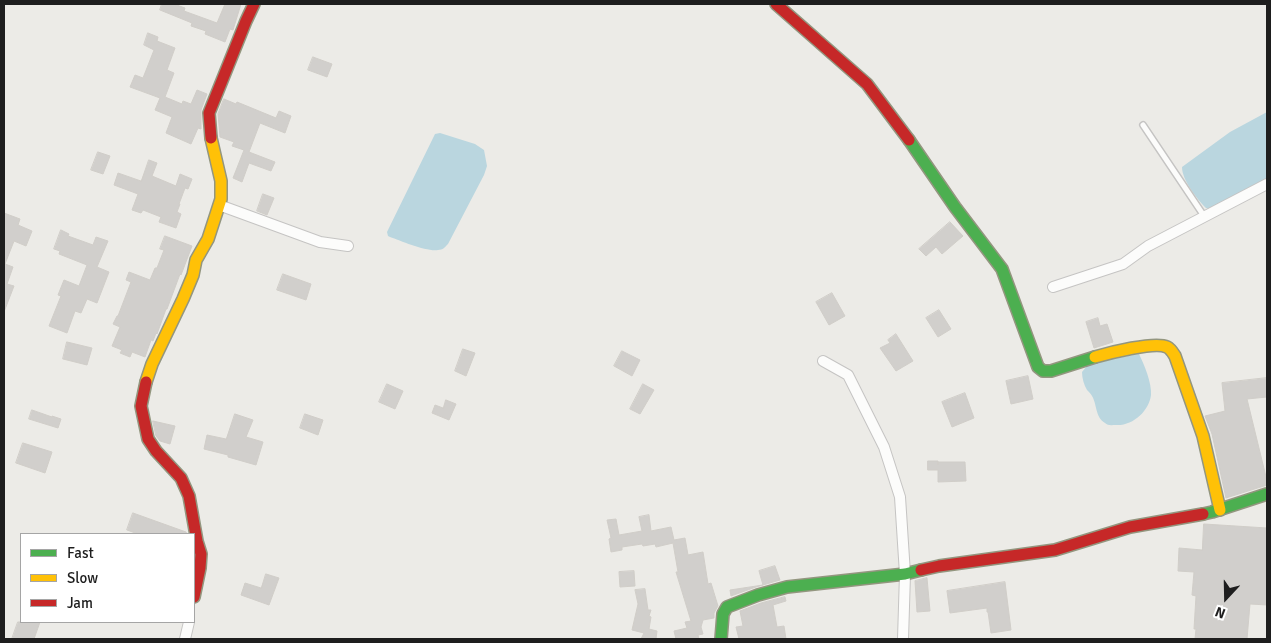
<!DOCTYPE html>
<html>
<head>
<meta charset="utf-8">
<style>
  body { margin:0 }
  #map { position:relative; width:1271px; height:643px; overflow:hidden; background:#ecebe7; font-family:Signika,sans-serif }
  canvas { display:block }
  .frame { position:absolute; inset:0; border:5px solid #1e1e1e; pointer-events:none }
  .legend { position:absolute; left:20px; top:533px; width:175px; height:90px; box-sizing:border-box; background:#fff; border:1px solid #a5a5a5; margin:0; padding:6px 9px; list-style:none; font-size:15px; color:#1e1e1e }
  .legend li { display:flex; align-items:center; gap:10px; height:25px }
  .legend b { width:25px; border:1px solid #a5a5a5 }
  .north { position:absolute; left:1201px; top:573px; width:50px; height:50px; -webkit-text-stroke:4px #fff; paint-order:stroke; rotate:201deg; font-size:14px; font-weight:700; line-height:20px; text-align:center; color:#1e1e1e }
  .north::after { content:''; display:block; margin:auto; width:18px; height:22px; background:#1e1e1e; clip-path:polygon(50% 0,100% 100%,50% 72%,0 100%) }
</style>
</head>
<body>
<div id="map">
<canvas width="1271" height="643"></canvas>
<div class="frame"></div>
<ul class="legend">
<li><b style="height:6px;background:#4caf50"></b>Fast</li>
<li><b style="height:6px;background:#ffc107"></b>Slow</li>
<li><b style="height:6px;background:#c62828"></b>Jam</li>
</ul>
<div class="north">N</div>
</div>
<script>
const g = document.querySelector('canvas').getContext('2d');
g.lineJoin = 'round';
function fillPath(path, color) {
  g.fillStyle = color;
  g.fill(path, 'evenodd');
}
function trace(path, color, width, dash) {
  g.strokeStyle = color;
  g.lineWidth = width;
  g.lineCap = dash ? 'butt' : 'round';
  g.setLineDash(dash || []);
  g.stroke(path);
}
const water = new Path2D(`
  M 1267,112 L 1267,181 L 1210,209 L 1206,208 C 1197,199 1182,180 1182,167 L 1230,132 Z
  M 440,133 L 475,144 L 484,150 L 487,166 L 484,175 L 448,244 C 445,247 443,250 438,250 C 427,252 401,241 390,237 L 388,236 L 387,232 L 435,134 Z
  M 1139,354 C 1144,364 1152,383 1151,395 C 1149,411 1133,426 1116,425 C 1112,425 1108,426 1105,423 C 1095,417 1097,404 1092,396 C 1091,394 1089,392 1087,390 C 1084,385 1082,378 1082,372 L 1087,366 L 1097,362 Z`);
const building = new Path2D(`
  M 162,4 L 174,4 L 185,8 L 184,11 L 217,23 L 225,4 L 241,4 L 233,30 L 230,29 L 225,42 L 205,34 L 206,31 L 191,26 L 192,23 L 160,10 Z
  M 148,33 L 158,37 L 157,41 L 175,48 L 167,70 L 174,73 L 165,97 L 182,104 L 183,101 L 191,104 L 197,90 L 207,94 L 201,110 L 201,129 L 198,128 L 191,144 L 166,133 L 172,117 L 155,110 L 160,98 L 130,87 L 135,75 L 143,78 L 154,50 L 144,45 Z
  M 313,57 L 332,64 L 327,77 L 308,70 Z
  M 224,99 L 236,104 L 237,102 L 276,118 L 279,111 L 291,116 L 285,133 L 260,123 L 249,152 L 275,162 L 271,171 L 249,163 L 242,182 L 233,178 L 244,150 L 232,146 L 234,142 L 220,137 L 218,114 Z
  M 98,152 L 110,156 L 103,174 L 91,170 Z
  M 149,160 L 157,163 L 152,176 L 176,186 L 180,174 L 192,179 L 188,189 L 185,188 L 179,204 L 180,204 L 177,212 L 181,214 L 176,228 L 159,222 L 161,217 L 143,210 L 141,213 L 132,210 L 138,194 L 114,185 L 118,173 L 141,181 Z
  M 263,194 L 274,198 L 267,215 L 257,211 Z
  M 4,213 L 20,219 L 18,225 L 32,231 L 26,246 L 14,241 L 5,264 L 13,267 L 7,284 L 14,286 L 4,312 Z
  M 950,222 L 963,236 L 942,254 L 936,247 L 926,256 L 919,249 Z
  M 61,230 L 69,234 L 68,236 L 93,245 L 96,237 L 108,241 L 97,267 L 109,272 L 97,303 L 87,299 L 81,313 L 75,311 L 67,333 L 49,326 L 61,296 L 58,295 L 64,280 L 79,286 L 87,265 L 59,254 L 60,251 L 54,249 Z
  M 165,236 L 192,246 L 181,275 L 180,274 L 167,309 L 166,309 L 157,334 L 156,333 L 153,341 L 151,340 L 145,357 L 132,352 L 130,357 L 120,353 L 122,350 L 112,346 L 120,327 L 113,324 L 117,316 L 118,316 L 131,282 L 126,280 L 129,272 L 150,280 L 155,268 L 157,268 L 164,250 L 160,249 Z
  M 283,274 L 311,284 L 306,300 L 277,290 Z
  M 832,293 L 845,316 L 829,325 L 816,302 Z
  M 939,310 L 951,329 L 938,337 L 926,318 Z
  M 1098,318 L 1100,326 L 1107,324 L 1113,342 L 1094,348 L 1086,322 Z
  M 896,334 L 913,361 L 896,371 L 880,348 L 890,343 L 888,340 Z
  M 67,342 L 92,348 L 87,365 L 63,359 Z
  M 463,349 L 475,353 L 466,376 L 455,371 Z
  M 622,351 L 640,360 L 632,376 L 614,366 Z
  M 1028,376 L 1033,399 L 1011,404 L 1006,381 Z
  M 1267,378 L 1267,397 L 1247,399 L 1267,481 L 1267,485 L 1226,498 L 1212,434 L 1205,416 L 1225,411 L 1222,383 Z
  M 387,384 L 403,391 L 395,409 L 379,402 Z
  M 643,384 L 654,390 L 640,414 L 630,409 Z
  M 965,393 L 974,418 L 952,427 L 942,402 Z
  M 446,400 L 456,404 L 449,420 L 432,413 L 435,405 L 443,408 Z
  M 32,410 L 52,417 L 52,416 L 61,419 L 58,428 L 29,419 Z
  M 235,414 L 253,420 L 246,437 L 263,442 L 256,465 L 228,457 L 228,455 L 204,449 L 207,435 L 226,439 Z
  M 305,414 L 323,420 L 318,435 L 300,428 Z
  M 153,421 L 175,426 L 170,444 L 160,441 L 156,436 Z
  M 23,443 L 52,452 L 45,473 L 16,463 Z
  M 928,461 L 938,461 L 938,465 L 938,462 L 965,462 L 966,481 L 938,482 L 938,470 L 928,470 Z
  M 133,513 L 186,532 L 187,534 L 138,534 L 127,530 Z
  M 649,515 L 651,531 L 671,527 L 674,540 L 685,538 L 688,555 L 703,552 L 708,584 L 711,583 L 718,606 L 714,613 L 714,618 L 703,620 L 701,627 L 703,634 L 698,635 L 699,639 L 676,639 L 674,631 L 687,628 L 685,622 L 691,621 L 676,572 L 678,572 L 673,543 L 656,547 L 655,544 L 643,546 L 642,544 L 622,547 L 622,550 L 611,552 L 609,539 L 611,538 L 607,520 L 616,519 L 619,535 L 642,531 L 639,517 Z
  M 1204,524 L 1267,528 L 1267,605 L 1250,604 L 1247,639 L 1195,639 L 1196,629 L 1194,629 L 1196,596 L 1192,595 L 1194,572 L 1178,571 L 1179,548 L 1202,550 Z
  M 775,566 L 780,580 L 756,587 L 731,596 L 730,590 L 763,585 L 759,571 Z
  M 634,571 L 635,586 L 620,587 L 619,572 Z
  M 266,574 L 279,578 L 269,605 L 241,595 L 245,583 L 261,588 Z
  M 927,578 L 930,611 L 917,612 L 915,581 Z
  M 1005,582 L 1011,630 L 991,633 L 988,612 L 987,612 L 987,608 L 950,613 L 947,591 Z
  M 645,589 L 648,610 L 651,610 L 649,616 L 651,617 L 649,629 L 657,631 L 656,639 L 641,639 L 644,633 L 632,630 L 638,604 L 635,590 Z
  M 785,597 L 786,601 L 773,605 L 777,627 L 784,626 L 786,639 L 739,639 L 736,627 L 743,626 L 740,611 L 761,603 Z
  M 18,622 L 40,622 L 34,639 L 12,639 Z`);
const lane = new Path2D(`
  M 1143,125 L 1204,216`);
const street = new Path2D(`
  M 219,205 L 320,242 L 348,246
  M 1053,287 L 1123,264 L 1148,246 L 1267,184
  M 823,361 L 848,375 L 884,447 L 900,497 L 905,574 L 903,639
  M 185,639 L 189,622`);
const fast = new Path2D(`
  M 909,140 L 955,207 L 1002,269 L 1038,367 L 1043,371 L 1051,371 L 1095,357
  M 1203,514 L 1212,512 L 1267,494
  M 721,639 L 723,614 L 727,607 L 758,595 L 787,587 L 905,574 L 921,570`);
const slow = new Path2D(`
  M 1095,357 C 1109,353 1155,341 1167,347 C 1171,349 1173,353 1175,356 L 1203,436 L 1220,510
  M 146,382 L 152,364 L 183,299 L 193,275 L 196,260 L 208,239 L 221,199 L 221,181 L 211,138`);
const jam = new Path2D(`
  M 776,4 L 867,84 L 909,140
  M 211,138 L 209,113 L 246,21 L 254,4
  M 146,382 L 141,406 L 148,439 L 156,451 L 181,478 L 189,496 L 197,541 L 201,554 L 200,568 L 194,597
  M 921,570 L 939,566 L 1055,550 L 1130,527 L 1203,514`);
fillPath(water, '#bad6df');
fillPath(building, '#d1cfcc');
trace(building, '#d0cdc8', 1);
trace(lane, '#c5c4c3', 8);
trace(street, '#c5c4c3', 12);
trace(fast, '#93967f', 14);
trace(slow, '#93967f', 14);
trace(jam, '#93967f', 14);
trace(lane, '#fcfcfb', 5);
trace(street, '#fcfcfb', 10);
trace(fast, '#4caf50', 11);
trace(slow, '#ffc107', 11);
trace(jam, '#c62828', 11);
</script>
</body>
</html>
